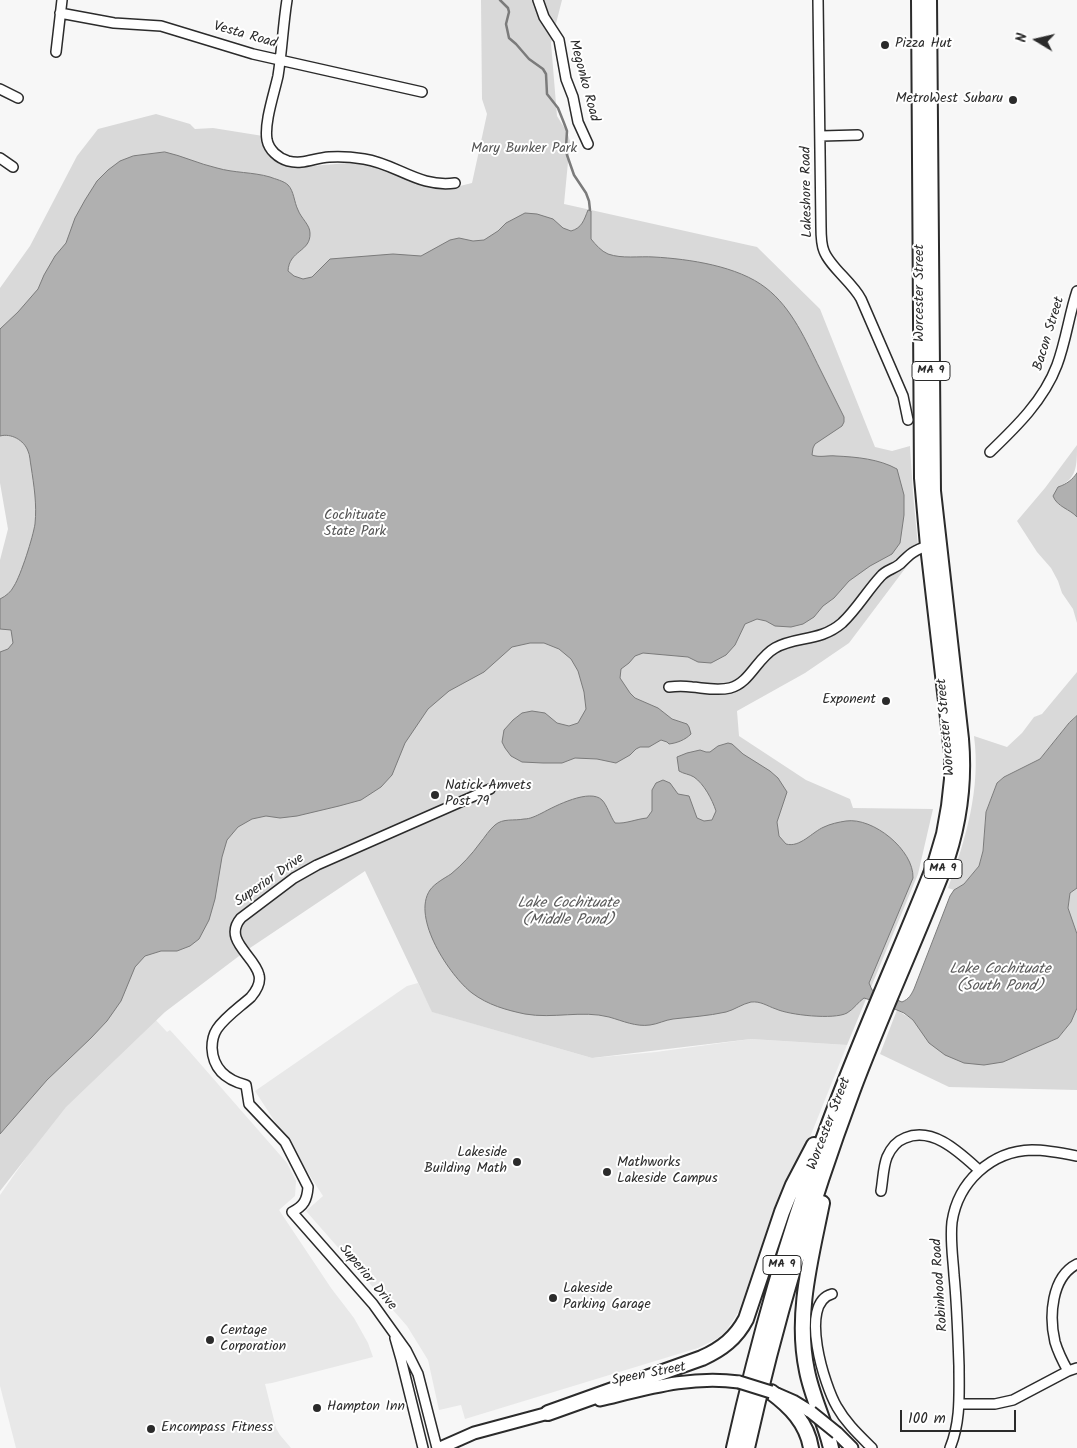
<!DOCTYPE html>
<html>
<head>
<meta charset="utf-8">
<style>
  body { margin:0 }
  #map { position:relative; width:1077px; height:1448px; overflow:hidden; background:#f7f7f7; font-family:Kalam,sans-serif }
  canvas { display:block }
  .north { position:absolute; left:1012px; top:15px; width:50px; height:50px; -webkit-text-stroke:4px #fff; paint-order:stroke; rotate:279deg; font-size:14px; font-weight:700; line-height:20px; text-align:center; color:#2b2b2b }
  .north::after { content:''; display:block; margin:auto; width:18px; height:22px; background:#2b2b2b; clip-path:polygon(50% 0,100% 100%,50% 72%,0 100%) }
  .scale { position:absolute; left:900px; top:1410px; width:116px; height:22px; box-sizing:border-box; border:2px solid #2b2b2b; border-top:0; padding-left:6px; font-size:15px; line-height:18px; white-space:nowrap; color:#2b2b2b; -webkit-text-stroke:4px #fff; paint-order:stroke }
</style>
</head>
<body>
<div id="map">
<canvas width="1077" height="1448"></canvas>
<div class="north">N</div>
<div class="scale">100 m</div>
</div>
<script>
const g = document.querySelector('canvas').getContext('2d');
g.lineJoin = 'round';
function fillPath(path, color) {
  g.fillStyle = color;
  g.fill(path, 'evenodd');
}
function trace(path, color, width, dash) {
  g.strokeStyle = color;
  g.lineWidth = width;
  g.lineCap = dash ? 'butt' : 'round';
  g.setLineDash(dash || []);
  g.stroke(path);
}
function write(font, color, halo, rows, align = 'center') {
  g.font = font + ' Kalam,sans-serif';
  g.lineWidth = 4;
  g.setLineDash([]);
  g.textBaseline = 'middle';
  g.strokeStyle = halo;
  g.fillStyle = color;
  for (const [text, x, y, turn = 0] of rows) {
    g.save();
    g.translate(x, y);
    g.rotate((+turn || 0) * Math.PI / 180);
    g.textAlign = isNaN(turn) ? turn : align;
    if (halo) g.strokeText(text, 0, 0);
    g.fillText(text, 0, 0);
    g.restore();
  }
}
const built = new Path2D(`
  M 418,983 L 433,1012 L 592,1058 L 656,1052 L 751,1039 L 847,1045 L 808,1142 L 779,1195 L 739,1311 L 726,1331 L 718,1338 L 698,1348 L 465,1419 L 461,1405 L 439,1410 L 428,1360 L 407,1326 L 306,1211 L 323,1196 L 255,1091 L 407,986 Z
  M 153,1017 L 167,1032 L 170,1030 L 190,1052 L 287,1163 L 296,1181 L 295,1196 L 279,1210 L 331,1288 L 354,1318 L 368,1343 L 373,1357 L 272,1383 L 265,1384 L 276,1428 L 280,1435 L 291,1448 L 16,1448 L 0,1386 L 0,1195 L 54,1118 L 96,1070 Z`);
const green = new Path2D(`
  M 481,0 L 562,0 L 551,43 L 557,116 L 567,132 L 570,141 L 564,204 L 757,247 L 820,309 L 875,447 L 892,451 L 910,446 L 913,493 L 919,557 L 913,558 L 849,643 L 805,673 L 737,711 L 739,736 L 806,780 L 850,799 L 853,808 L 933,809 L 918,874 L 847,1045 L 751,1039 L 592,1058 L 432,1012 L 365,871 L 247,950 L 165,1012 L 66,1107 L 0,1191 L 0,560 L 8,529 L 0,483 L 0,288 L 30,246 L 77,156 L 98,129 L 156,114 L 190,124 L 195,129 L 213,128 L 263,136 L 265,143 L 295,166 L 300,167 L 360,162 L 418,184 L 436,189 L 448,189 L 472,183 L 487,114 L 482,99 Z
  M 1077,445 C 1077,466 1077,479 1058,487 L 1058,504 L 1074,514 L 1077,517 L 1077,623 L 1073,609 L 1062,593 L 1058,581 L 1051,568 L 1037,552 L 1017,521 L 1045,488 Z
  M 1077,672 L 1077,716 L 1069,723 L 1040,759 L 1004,777 L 997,783 L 986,812 L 983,851 L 979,866 L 964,884 L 954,890 L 948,888 C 966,839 981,788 974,736 L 1007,747 L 1022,733 L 1034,717 L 1042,714 Z
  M 1077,888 L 1077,934 L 1068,908 L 1070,893 Z
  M 1077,1008 L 1077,1090 L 949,1087 L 880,1054 L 897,1010 L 913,1020 L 921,1030 L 1021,1053 L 1058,1038 L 1071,1022 Z`);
const water = new Path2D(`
  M 165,152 C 183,156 199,164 217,168 C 234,173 253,172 270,177 C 275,179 284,181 288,185 C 294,191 294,202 298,210 C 301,218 310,225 310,233 C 311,252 289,250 288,271 L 294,276 L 303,279 L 312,277 L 330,259 L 393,254 L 421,256 L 450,240 L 459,238 L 473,241 L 484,240 L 498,231 L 506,223 L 525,213 L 537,214 L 553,219 L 563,228 L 571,231 C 582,228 584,220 588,210 L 591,211 L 591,239 C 596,245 601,251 608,254 C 622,259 639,256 654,257 C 689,259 738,266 766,288 C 792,308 806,341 820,369 C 828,385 836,401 844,417 L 844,422 L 842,426 L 815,444 L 813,448 L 812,455 C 820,458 828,455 836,456 C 857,457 879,459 897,469 L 904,495 L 904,515 L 900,543 L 892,554 L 870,566 L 849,581 L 834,598 L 823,606 L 814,617 L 803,624 L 791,627 L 775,626 L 766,621 L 757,619 L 745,624 L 735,645 L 726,655 L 711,663 L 698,662 L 688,657 L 643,653 L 635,656 L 629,663 L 621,669 L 620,678 L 630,693 L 635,698 L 658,708 L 672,719 L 687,724 L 689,727 L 691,734 C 685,740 677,743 669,744 L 667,742 L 661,740 L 649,747 L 640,747 L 636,749 L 630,755 L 616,763 L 597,759 L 575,758 L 562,763 L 543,763 L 522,762 L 511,756 L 505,748 L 502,742 L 504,730 L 513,720 L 522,713 L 532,711 L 545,713 L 557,723 L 569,726 L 578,723 L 586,709 L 584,692 L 578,671 L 571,659 L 559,649 L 544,643 L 530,643 L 512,647 L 484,672 L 449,691 L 428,709 L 405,743 L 392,775 L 381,787 L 361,800 L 339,806 L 297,816 L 280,818 L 266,816 L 252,819 L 238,827 L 227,840 L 222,857 L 215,899 L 209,920 L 199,939 L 190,946 L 177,951 L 161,951 L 145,956 L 135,967 L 121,1001 L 107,1021 L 91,1038 L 47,1080 L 0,1134 L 0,652 L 8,649 L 13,643 L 11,630 L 0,629 L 0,599 C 6,596 11,592 14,586 C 21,575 33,537 35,524 C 37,504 34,486 31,466 C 30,461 30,455 28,451 C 24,440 11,433 0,436 L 0,329 L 18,312 L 38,289 L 44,275 L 55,256 L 66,243 L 75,218 L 85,200 L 97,181 L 108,170 L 120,161 L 133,156 Z
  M 1077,473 L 1077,517 C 1070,509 1057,507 1053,496 L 1058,487 C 1067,484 1072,480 1077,473 Z
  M 1077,716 L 1077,888 L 1070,893 L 1068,908 L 1077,934 L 1077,1008 L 1071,1022 L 1058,1038 L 1003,1062 L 984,1065 L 964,1063 L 945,1055 L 929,1043 L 913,1020 L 904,1013 L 883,1004 L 864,998 C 858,1002 854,1009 847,1013 C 834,1020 789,1015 776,1009 C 767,1006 761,1001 751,1002 C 742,1004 734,1010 726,1012 C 708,1016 690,1017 673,1019 C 665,1020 658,1024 650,1025 C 636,1027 623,1021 609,1017 C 582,1010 553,1019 525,1014 C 506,1010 488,1005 472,993 C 450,976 411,918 430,890 C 435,883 445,878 451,874 C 462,865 472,854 480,843 C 485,837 489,830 495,825 C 503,818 514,821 524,819 C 530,819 536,816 542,813 C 555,806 590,788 602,800 C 607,805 610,816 615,823 C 626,824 636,819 647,818 L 652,811 L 652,790 L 656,783 L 663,780 L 670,783 L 678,794 L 689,796 L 697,818 L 704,821 L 712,820 L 716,811 C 712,799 704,784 694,777 C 689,774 684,774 679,771 L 677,757 L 687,753 L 700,750 L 706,752 L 710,752 L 718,746 L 728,743 L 732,744 L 743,754 L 770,771 L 778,778 L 787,792 L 777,822 L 779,836 L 786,844 C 800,848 812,832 824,827 C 830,824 839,822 846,821 C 873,817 914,850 913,878 L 869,983 L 872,990 L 902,1002 C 909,999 911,995 914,989 L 950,896 L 954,890 L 964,884 L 979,866 L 983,851 L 986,812 L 997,783 L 1004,777 L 1040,759 L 1069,723 Z`);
const stream = new Path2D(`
  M 500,0 L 508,8 L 509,12 L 506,24 L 509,38 L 516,44 L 529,59 L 543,69 L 546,74 L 547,94 L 558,108 L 564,123 L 567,131 L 566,147 L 567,155 L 574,175 L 586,193 L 589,201 L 590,210`);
const minor = new Path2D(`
  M 287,0 C 283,25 282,51 278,76 C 274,94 264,123 267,140 C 269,150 278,158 288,161 C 303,165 314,158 329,157 C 341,156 352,157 364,159 C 397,164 419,188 455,183
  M 538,0 L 544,17 L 559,40 L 566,79 L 573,97 L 578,122 L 588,144
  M 818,0 L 821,227 C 821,235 821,244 824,251 C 830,267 852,282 861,299 L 903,396 L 908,420
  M 60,13 L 114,23 L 161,26 L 253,54 L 422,92
  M 56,52 L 62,0
  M 0,89 L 18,98
  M 821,136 L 858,135
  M 0,158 L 13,167
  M 990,452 C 1016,427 1044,400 1057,365 C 1066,341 1069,315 1077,291
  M 669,687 C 677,686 684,686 692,687 C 704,688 717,691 730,688 C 750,683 757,658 775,648 C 796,636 820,642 842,623 C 857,609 867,591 881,576 C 886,570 894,569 900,564 C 910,554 914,550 928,546
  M 881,1191 C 883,1180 883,1167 887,1157 C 891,1148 897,1141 905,1138 C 933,1126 960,1153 979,1170
  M 832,1294 C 798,1303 825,1387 837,1407 C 846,1423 859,1435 872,1448
  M 395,1338 L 401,1359 L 423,1448
  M 1068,1371 C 1063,1362 1058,1352 1055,1342 C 1049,1317 1051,1277 1077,1264
  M 959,1404 L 995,1404 L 1013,1400 L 1068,1371 L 1077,1368
  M 437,1448 L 418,1374 L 406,1350 L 373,1304 L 292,1212 C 304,1206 307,1200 308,1187 L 285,1142 L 249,1104 L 246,1085 C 226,1080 213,1069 212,1048 C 212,1041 213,1035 217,1029 C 225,1017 240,1007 251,997 C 256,991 261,983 259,975 C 255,956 222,940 241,918 L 294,878 L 317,865 L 490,789
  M 950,1448 C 961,1421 959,1394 959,1366 C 958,1336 957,1305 954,1275 C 953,1258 950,1240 952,1222 C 958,1182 991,1151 1032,1150 C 1047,1150 1062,1153 1077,1156`);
const secondary = new Path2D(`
  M 777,1394 L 793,1401 L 811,1412
  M 600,1400 C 646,1389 691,1375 739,1382
  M 837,1433 L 852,1448
  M 440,1448 L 474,1433 L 556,1411`);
const trunk = new Path2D(`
  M 822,1203 C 811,1258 795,1315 807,1371 C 812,1397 825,1422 831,1448
  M 771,1392 C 790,1406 807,1423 811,1448
  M 548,1413 L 702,1358 C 722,1349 736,1338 746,1319 L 782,1212 L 793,1185 L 814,1145
  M 734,1448 C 757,1346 785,1244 821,1146 C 855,1049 899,956 936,861 L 944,834 L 949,806 L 952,779 L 952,753 L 928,546 L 922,478 L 919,0
  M 747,1448 C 774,1327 809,1207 852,1092 C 880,1017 914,944 943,870 C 959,827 965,785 961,739 L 933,491 L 929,0`);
const secondaryBridge = new Path2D(`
  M 739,1382 L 771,1392
  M 811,1412 L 837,1433`);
const markers = [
  [885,45,5,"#2b2b2b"],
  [1013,100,5,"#2b2b2b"],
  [886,701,5,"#2b2b2b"],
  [435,795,5,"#2b2b2b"],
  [517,1162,5,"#2b2b2b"],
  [607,1172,5,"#2b2b2b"],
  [553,1298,5,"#2b2b2b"],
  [210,1340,5,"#2b2b2b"],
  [317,1408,5,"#2b2b2b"],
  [151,1429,5,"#2b2b2b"]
];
const shields = [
  [931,371,38],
  [943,869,38],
  [782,1265,38]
];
const shieldNames = [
  ["MA 9",931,371],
  ["MA 9",943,869],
  ["MA 9",782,1265]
];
const streetNames = [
  ["Vesta Road",245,36,16],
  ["Megonko Road",583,81,75],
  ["Lakeshore Road",808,192,-91],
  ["Worcester Street",921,293,-90],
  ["Bacon Street",1050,334,-73],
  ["Worcester Street",947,727,-95],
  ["Superior Drive",270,881,-35],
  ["Worcester Street",830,1124,-69],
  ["Superior Drive",367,1278,50],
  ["Robinhood Road",941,1285,-94],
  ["Speen Street",649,1375,-11]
];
const poiNames = [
  ["Pizza Hut",895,45],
  ["MetroWest Subaru",1003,100,"right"],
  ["Exponent",876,701,"right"],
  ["Natick Amvets",445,787],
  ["Post 79",445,803],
  ["Lakeside",507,1154,"right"],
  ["Building Math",507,1170,"right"],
  ["Mathworks",617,1164],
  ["Lakeside Campus",617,1180],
  ["Lakeside",563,1290],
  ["Parking Garage",563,1306],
  ["Centage",220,1332],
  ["Corporation",220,1348],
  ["Hampton Inn",327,1408],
  ["Encompass Fitness",161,1429]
];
const parkNames = [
  ["Mary Bunker Park",524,150],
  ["Cochituate",355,517],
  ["State Park",355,533]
];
const waterNames = [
  ["Lake Cochituate",568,904],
  ["(Middle Pond)",568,921],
  ["Lake Cochituate",1000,970],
  ["(South Pond)",1000,987]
];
fillPath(built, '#e8e8e8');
fillPath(green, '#d9d9d9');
fillPath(water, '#b0b0b0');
trace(water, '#7b7b7b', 1);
trace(stream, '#7b7b7b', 2.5);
trace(minor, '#2b2b2b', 12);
trace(secondary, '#2b2b2b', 15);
trace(trunk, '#2b2b2b', 18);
trace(minor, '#fff', 9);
trace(secondary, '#fff', 11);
trace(trunk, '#fff', 14);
trace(secondaryBridge, '#2b2b2b', 15, []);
trace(secondaryBridge, '#fff', 11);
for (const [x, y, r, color] of markers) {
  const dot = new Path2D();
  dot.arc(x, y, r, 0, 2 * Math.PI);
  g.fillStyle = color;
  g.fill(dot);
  trace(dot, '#fff', 2);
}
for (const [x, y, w] of shields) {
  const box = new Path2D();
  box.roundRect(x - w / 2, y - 9.5, w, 19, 4);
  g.fillStyle = '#fff';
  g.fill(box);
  trace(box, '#2b2b2b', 1);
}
write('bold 12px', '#2b2b2b', null, shieldNames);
write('14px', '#2b2b2b', '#fff', streetNames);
write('14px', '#2b2b2b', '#fff', poiNames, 'left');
write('14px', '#565656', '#fff', parkNames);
write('italic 15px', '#5a5a5a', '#fff', waterNames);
</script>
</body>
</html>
